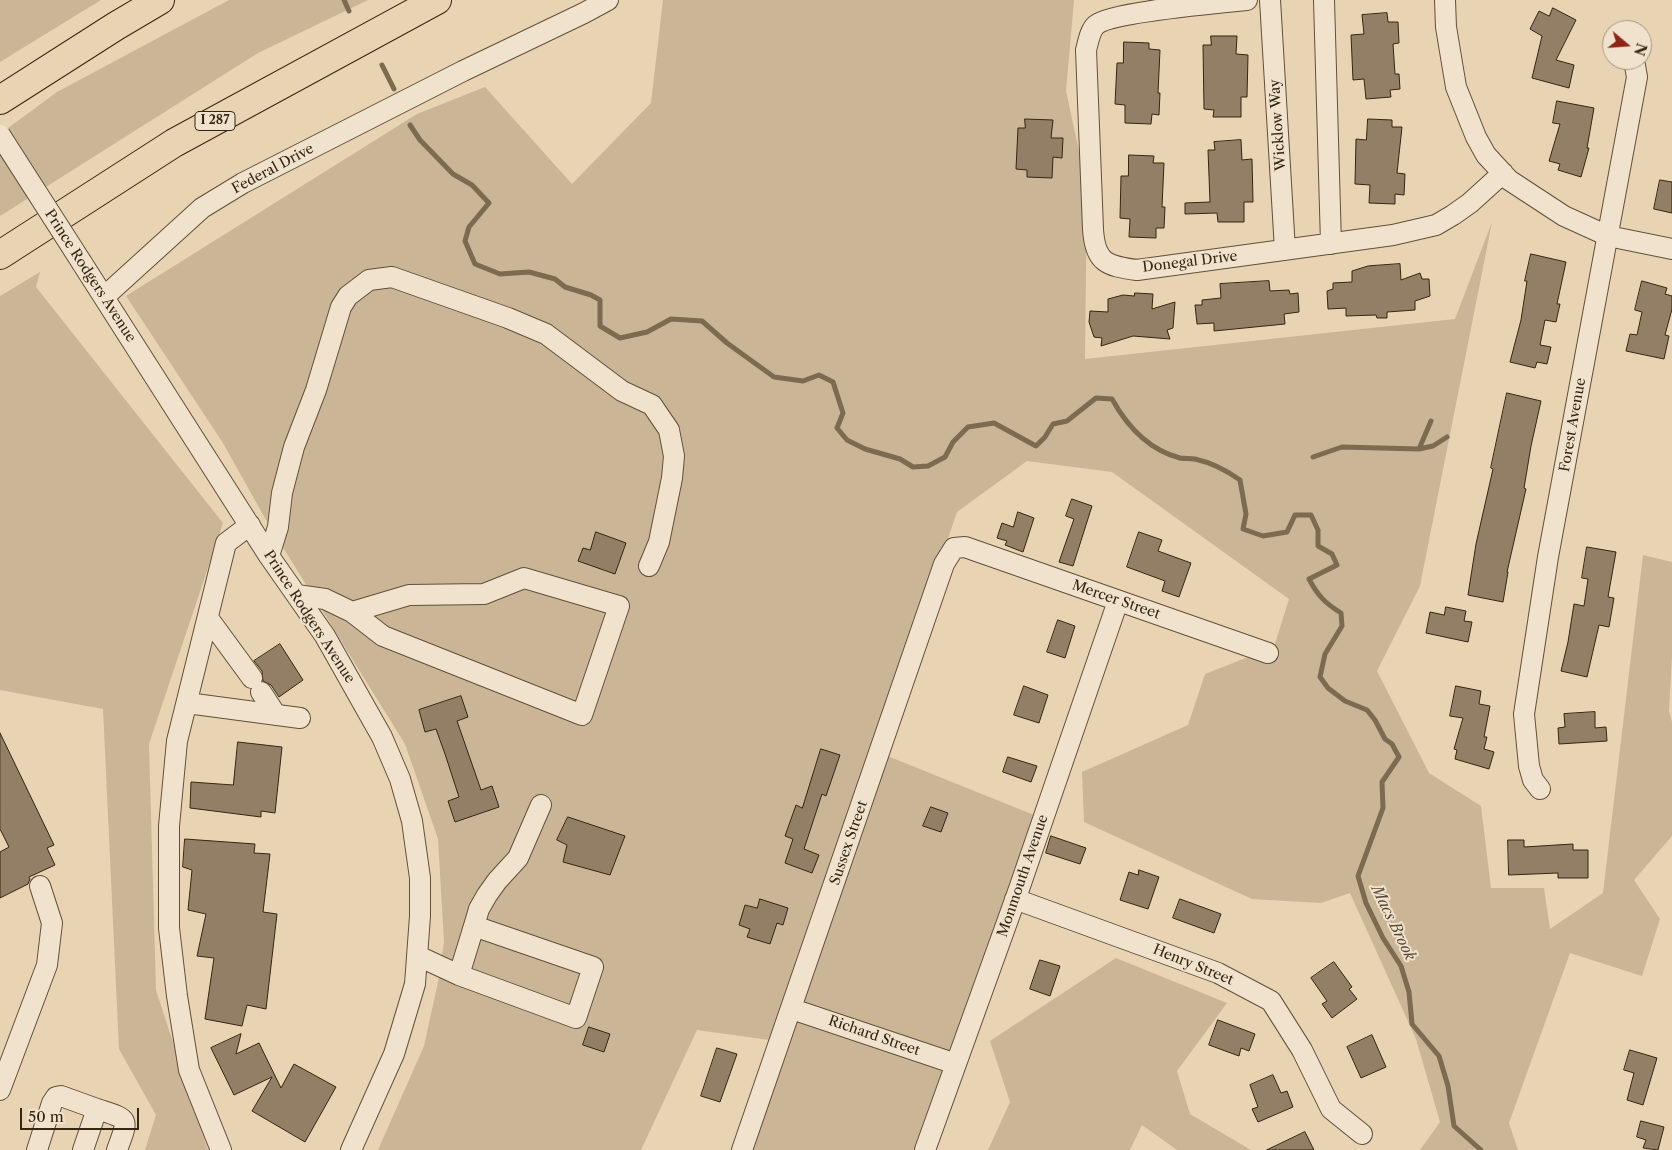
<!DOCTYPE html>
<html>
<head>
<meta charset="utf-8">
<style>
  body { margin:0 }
  #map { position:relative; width:1672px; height:1150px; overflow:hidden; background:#e8d3b2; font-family:"Libre Caslon Text",serif }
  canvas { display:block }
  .north { position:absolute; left:1602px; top:20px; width:50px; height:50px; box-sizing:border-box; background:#f0e2cd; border:1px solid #a59682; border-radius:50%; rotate:108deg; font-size:14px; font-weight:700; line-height:20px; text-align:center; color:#352511 }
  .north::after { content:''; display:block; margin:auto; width:18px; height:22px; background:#8f2418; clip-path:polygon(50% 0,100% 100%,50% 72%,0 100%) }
  .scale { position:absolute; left:20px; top:1108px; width:119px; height:22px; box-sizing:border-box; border:2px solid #352511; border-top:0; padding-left:6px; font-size:15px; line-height:18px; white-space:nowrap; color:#352511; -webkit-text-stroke:4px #f0e2cd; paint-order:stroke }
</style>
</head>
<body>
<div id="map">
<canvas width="1672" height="1150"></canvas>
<div class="north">N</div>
<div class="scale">50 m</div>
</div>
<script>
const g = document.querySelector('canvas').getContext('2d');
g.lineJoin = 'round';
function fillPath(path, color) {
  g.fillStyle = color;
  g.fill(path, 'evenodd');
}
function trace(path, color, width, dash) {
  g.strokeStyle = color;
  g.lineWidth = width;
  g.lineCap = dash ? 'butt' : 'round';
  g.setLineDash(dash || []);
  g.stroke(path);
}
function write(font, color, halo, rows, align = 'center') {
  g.font = font + ' "Libre Caslon Text",serif';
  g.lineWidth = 4;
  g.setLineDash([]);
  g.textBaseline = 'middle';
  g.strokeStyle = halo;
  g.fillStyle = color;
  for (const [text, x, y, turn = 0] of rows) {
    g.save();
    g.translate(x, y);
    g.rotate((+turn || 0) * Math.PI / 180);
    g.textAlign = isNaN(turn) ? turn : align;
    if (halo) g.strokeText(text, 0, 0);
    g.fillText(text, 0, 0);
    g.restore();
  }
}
const green = new Path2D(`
  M 0,0 L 101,0 L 0,62 Z
  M 229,0 L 368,0 L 258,53 L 0,216 L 0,134 L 57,92 Z
  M 663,0 L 1074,0 L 1066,91 L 1087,188 L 1085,359 L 1455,319 L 1492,222 L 1420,586 L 1377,671 L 1429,773 L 1481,806 L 1491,888 L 1544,888 L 1550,929 L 1603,893 L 1643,555 L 1672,562 L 1672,655 L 1669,711 L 1672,722 L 1672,836 L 1634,880 L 1660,919 L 1642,976 L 1570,953 L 1509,1123 L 1518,1150 L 1420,1150 L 1440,1122 L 1416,1039 L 1350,893 L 1321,903 L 1252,899 L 1084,822 L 1082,772 L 1188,725 L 1205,674 L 1274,647 L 1289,599 L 1112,472 L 1027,461 L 957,512 L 875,751 L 1039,817 L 920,1150 L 739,1150 L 777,1041 L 697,1030 L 641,1150 L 378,1150 L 424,1046 L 438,982 L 444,942 L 438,839 L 405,744 L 266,520 L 223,443 L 126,296 L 417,114 L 485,87 L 572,184 L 651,103 Z
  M 40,272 L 36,287 L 223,523 L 149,744 L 156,990 L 208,1150 L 145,1150 L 156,1115 L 119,1049 L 103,709 L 0,690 L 0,296 Z
  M 1116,958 L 1227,1003 L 1177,1071 L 1190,1114 L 1251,1150 L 1177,1150 L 1142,1125 L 1130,1150 L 988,1150 L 1010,1102 L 990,1041 Z`);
const stream = new Path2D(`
  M 344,0 L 349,11
  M 382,65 L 394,89
  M 410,125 L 420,140 L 453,174 L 472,185 L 489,203 L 469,227 L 465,241 L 475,264 L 500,274 L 529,272 L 555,279 L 565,287 L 591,295 L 600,300 L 600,326 L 620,338 L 647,332 L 671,319 L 702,321 L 727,343 L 774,377 L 803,381 L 819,375 L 833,382 L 843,413 L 837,428 L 847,440 L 865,449 L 900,459 L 913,467 L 928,466 L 945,457 L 953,442 L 968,427 L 994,423 L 1036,446 L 1045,437 L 1053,424 L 1067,421 L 1096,398 L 1112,399 C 1127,426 1149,450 1180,458 C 1185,459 1190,458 1195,459 C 1213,463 1226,470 1240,480 L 1246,514 L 1243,529 L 1263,536 L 1287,532 L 1295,515 L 1311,515 L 1318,530 L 1318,546 L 1332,554 L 1337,565 L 1309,579 C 1318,596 1325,603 1341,613 L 1342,626 L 1325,654 L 1320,677 L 1328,688 L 1345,701 L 1367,710 L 1375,720 L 1385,739 L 1392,744 L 1399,757 L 1382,782 L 1383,808 L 1358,876 L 1366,903 L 1383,938 L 1401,966 L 1409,992 L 1412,1024 L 1439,1056 L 1448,1086 L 1454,1126 L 1481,1150
  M 1419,449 L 1431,421
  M 1313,457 L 1342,447 L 1419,449 L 1433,446 L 1447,437`);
const building = new Path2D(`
  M 1553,8 L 1576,20 L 1556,60 L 1574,65 L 1569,88 L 1532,78 L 1542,36 L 1530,29 L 1539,11 L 1549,16 Z
  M 1387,13 L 1388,22 L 1398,22 L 1399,43 L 1393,44 L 1395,74 L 1399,74 L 1400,89 L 1390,90 L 1391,97 L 1366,99 L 1364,79 L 1353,80 L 1351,35 L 1364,34 L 1362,15 Z
  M 1211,36 L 1237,36 L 1236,54 L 1248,55 L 1247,97 L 1241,97 L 1241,117 L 1213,117 L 1214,110 L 1204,109 L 1203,45 L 1211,45 Z
  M 1124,42 L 1149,43 L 1149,49 L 1160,50 L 1158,93 L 1160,93 L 1159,115 L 1152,114 L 1151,124 L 1125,123 L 1125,105 L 1115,104 L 1117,63 L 1123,63 Z
  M 1557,101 L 1594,108 L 1587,148 L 1589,148 L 1581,177 L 1558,170 L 1560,164 L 1549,161 L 1560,124 L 1553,123 Z
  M 1025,119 L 1053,120 L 1051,138 L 1063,138 L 1062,158 L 1053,157 L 1052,178 L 1027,177 L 1027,170 L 1016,169 L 1018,128 L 1025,128 Z
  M 1368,119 L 1392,120 L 1392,127 L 1402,127 L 1397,173 L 1405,174 L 1404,195 L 1395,194 L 1395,204 L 1369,203 L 1370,185 L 1355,184 L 1356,139 L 1366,140 Z
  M 1241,140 L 1242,160 L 1252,159 L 1253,202 L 1244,202 L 1244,222 L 1218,222 L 1217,213 L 1185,214 L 1185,203 L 1210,202 L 1208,150 L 1215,150 L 1214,142 Z
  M 1129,155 L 1154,156 L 1153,163 L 1164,163 L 1162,207 L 1165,207 L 1164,228 L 1156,228 L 1156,238 L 1129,237 L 1130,219 L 1120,218 L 1121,176 L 1128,176 Z
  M 1660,180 L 1672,182 L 1672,213 L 1654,209 Z
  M 1531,254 L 1566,262 L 1557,304 L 1560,304 L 1556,322 L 1545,320 L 1540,345 L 1551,347 L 1547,364 L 1537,362 L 1535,368 L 1510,362 L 1521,320 L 1527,281 L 1525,281 Z
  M 1400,264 L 1401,280 L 1420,273 L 1422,279 L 1429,279 L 1430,296 L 1415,301 L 1415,310 L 1387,312 L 1387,318 L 1377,318 L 1376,315 L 1346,316 L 1346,308 L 1328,309 L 1327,291 L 1333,289 L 1333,283 L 1352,282 L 1352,271 L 1368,266 Z
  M 1269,281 L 1270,291 L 1289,290 L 1290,294 L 1298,293 L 1299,312 L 1284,314 L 1285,324 L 1214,331 L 1214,323 L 1197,324 L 1195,305 L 1202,305 L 1202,300 L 1221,298 L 1220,284 Z
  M 1642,281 L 1667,288 L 1665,294 L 1672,296 L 1672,309 L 1665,335 L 1669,336 L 1664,359 L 1626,351 L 1630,334 L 1637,335 L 1642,312 L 1635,310 Z
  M 1135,293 L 1153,294 L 1152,309 L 1175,302 L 1173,328 L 1167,330 L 1170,339 L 1133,336 L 1101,346 L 1102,338 L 1094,337 L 1089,322 L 1090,311 L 1108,312 L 1108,299 L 1123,295 L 1134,296 Z
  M 1507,393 L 1541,401 L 1531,446 L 1524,488 L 1526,489 L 1507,572 L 1508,572 L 1503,602 L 1468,595 L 1476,544 L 1493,469 L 1491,468 Z
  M 1072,499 L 1092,506 L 1073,566 L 1059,562 L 1074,519 L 1066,516 Z
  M 1018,512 L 1034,518 L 1023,552 L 1005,545 L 1007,541 L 997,538 L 1002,523 L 1013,527 Z
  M 596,532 L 626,543 L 615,574 L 578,561 L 583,548 L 590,550 Z
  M 1139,532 L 1162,540 L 1158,551 L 1191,563 L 1179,597 L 1162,591 L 1165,581 L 1127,567 Z
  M 1587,547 L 1616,552 L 1608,597 L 1614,598 L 1609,627 L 1599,625 L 1587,677 L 1561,671 L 1568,642 L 1574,604 L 1584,606 L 1588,579 L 1582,578 Z
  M 1446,607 L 1466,611 L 1464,621 L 1472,622 L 1468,642 L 1426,633 L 1430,612 L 1444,615 Z
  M 1058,620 L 1075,626 L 1065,658 L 1047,652 Z
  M 280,644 L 303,680 L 279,697 L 271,685 L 263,681 L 262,671 L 254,661 Z
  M 1024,686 L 1048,695 L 1039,723 L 1014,715 Z
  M 1456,686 L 1481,691 L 1479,704 L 1490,706 L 1484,737 L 1487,737 L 1484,749 L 1494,752 L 1489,769 L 1455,759 L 1457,750 L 1454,749 L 1463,718 L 1450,716 Z
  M 461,696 L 468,717 L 457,721 L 481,790 L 492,786 L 499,807 L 455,822 L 448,801 L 459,797 L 445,754 L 436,729 L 425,732 L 419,710 Z
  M 1595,712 L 1595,728 L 1606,727 L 1607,741 L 1559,744 L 1558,728 L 1565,727 L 1564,714 Z
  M 0,733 L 54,845 L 47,848 L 55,865 L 29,877 L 30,879 L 28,884 L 0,898 L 0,852 L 9,847 L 0,829 Z
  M 238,742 L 282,747 L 275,813 L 261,811 L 261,817 L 190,808 L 191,782 L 233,785 Z
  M 821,749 L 840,755 L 826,796 L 822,794 L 804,849 L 819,855 L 812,873 L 785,863 L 793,839 L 785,836 L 796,805 L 802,808 Z
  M 1008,757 L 1037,766 L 1031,782 L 1003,772 Z
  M 931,807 L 948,813 L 941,832 L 923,826 Z
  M 568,817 L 625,836 L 610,875 L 563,862 L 567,845 L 557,840 Z
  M 1051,836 L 1086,848 L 1080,864 L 1046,853 Z
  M 185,839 L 255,844 L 254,853 L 270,854 L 263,912 L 277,914 L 266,1009 L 247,1005 L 242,1026 L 205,1019 L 214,958 L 197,956 L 206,914 L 188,910 L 192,870 L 183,867 Z
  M 1508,840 L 1524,840 L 1524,847 L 1573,844 L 1573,850 L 1588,850 L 1588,878 L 1558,878 L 1558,873 L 1509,875 Z
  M 1139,870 L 1159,877 L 1148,909 L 1120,900 L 1129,872 L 1138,875 Z
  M 760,899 L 788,908 L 783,925 L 777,923 L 770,944 L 747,937 L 750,929 L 739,925 L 745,905 L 757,908 Z
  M 1180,899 L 1221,914 L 1214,933 L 1173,918 Z
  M 1040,960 L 1060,966 L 1050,996 L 1030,989 Z
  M 1334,962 L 1352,987 L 1349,989 L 1357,999 L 1332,1018 L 1322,1004 L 1327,1001 L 1311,978 Z
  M 1218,1020 L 1255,1034 L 1249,1051 L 1241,1048 L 1239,1056 L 1209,1045 Z
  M 589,1027 L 610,1034 L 604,1052 L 583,1045 Z
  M 241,1034 L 236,1054 L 259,1043 L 281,1088 L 294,1064 L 336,1087 L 305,1142 L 252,1111 L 272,1077 L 234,1095 L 211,1048 Z
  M 1372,1035 L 1386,1067 L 1361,1078 L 1347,1047 Z
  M 717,1048 L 737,1054 L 720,1102 L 701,1096 Z
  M 1630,1050 L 1657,1058 L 1643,1105 L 1627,1100 L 1634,1073 L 1624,1070 Z
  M 1273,1075 L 1281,1093 L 1287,1091 L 1293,1107 L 1258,1122 L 1252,1109 L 1258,1107 L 1250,1085 Z
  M 1641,1121 L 1664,1127 L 1658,1150 L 1643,1148 L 1646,1140 L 1637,1137 Z
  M 1305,1132 L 1314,1150 L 1267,1150 Z`);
const minor = new Path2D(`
  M 1247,0 C 1220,3 1111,12 1096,25 C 1090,30 1088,43 1086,50 L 1093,229 C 1095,263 1107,266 1137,270 L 1393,235 L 1436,225 L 1453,215 L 1470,203 L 1503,173
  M 1270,0 L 1285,250
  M 1324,0 L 1331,244
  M 1445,0 L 1446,27 L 1456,87 L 1476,137 L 1486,155 L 1509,180 L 1564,216 L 1608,236 L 1672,249
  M 82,263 L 269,556 L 325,636 L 382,737 L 400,779 L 412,821 L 420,878 L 420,916 L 415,984 L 394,1054 L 351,1150
  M 104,297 L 202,208 L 243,183 L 463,71 L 584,13 L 608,0
  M 269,556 L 278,527 L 282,493 L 294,447 L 316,390 L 341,307 L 348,296 L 369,280 L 392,277 L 508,318 L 546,334 L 622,391 L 652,405 L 669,430 L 674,456 L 672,478 L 659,542 L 649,566
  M 297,595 L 325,599 L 352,612 L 383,636 L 582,715 L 619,606 L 524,578 L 484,594 L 409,595 L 352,612
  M 208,618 L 252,678
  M 261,692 L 276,715
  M 187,703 L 300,718
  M 1540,789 L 1533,780 L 1529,766 L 1524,714 L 1548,557 L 1637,77 L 1634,60
  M 1015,899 L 1218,973 L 1271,1001 L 1302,1050 L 1331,1109 L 1362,1134
  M 474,926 L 479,909 L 487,895 L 497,881 L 518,858 L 541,805
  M 418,956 L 459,975 L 576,1018 L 593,967 L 474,926 L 459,975
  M 792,1009 L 956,1064
  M 0,1090 L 47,965 L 52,923 L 40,886
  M 37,1150 L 52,1103 L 56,1097 L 61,1096 L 97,1109
  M 83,1150 L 97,1109 C 130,1120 129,1117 117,1150
  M 221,1150 L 189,1070 L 177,996 L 169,928 L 169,826 L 177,741 L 226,543 L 250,525
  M 742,1150 L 944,564 L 954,548 L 965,547 L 1268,653
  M 925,1150 L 1019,889 L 1118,601`);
const highway = new Path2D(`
  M 0,100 L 116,26 L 160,0
  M 0,255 L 174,143 L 437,0`);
const minorBridge = new Path2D(`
  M 0,135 L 82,263`);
const shields = [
  [215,121,40]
];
const shieldNames = [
  ["I 287",215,121]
];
const streetNames = [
  ["Wicklow Way",1278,125,-94],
  ["Federal Drive",273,169,-28],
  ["Donegal Drive",1190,262,-7],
  ["Prince Rodgers Avenue",90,276,57],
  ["Forest Avenue",1573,425,-80],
  ["Mercer Street",1116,600,19],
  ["Prince Rodgers Avenue",309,617,57],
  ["Sussex Street",849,843,-71],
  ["Monmouth Avenue",1023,876,-71],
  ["Henry Street",1193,965,22],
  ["Richard Street",874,1036,19]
];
const waterNames = [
  ["Macs Brook",1393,923,64]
];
fillPath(green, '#cab597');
trace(stream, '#7c6a51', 5);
fillPath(building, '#927f65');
trace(building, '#352511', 1);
trace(minor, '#625039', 22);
trace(highway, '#352511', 30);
trace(minor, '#f0e2cd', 20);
trace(highway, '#e8d3b2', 28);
trace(minorBridge, '#625039', 22, []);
trace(minorBridge, '#f0e2cd', 20);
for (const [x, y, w] of shields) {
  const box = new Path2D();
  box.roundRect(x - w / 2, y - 9.5, w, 19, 4);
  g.fillStyle = '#f0e2cd';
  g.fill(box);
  trace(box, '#352511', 1);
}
write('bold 12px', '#352511', null, shieldNames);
write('14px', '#352511', '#f0e2cd', streetNames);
write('italic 15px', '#584831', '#f0e2cd', waterNames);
</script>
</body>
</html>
